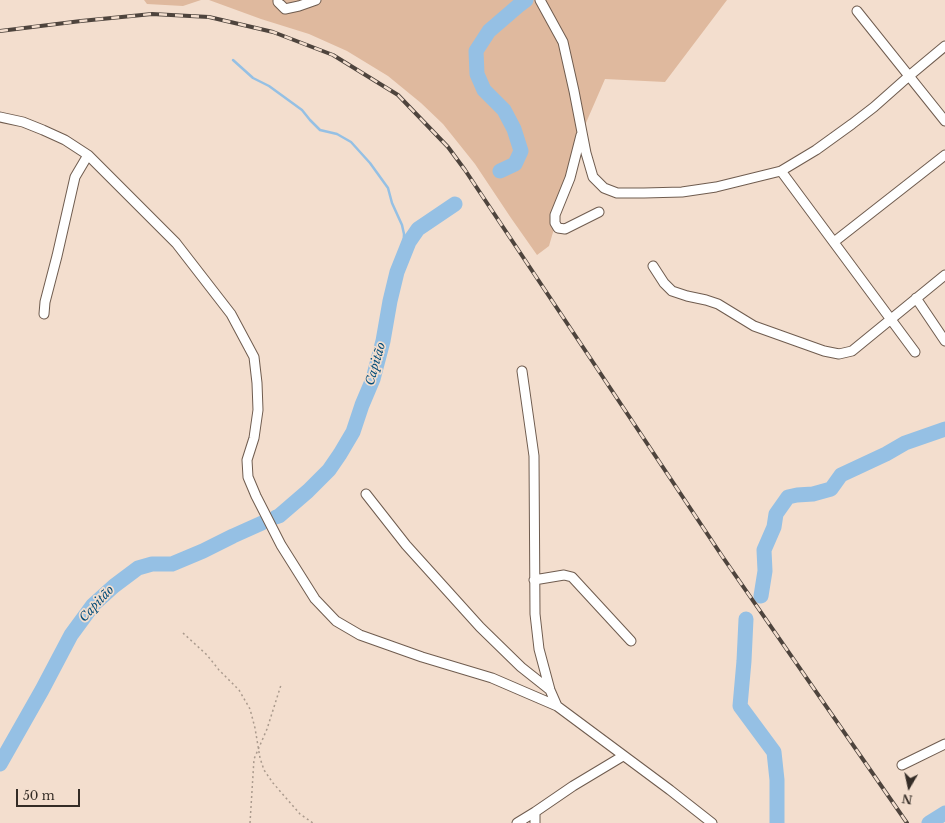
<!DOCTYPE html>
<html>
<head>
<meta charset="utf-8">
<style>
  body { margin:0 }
  #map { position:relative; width:945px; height:823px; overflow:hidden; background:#f3dece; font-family:"Libre Baskerville",serif }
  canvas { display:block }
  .north { position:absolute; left:889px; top:767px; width:40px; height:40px; -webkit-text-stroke:3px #f3dece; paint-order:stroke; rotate:189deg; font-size:11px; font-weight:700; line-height:16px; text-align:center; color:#342c26 }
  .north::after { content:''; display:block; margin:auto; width:14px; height:18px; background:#342c26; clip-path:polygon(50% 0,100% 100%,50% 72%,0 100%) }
  .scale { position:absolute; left:16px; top:789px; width:64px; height:18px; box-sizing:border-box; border:2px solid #342c26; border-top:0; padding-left:5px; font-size:12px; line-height:14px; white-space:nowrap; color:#342c26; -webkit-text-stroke:3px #f3dece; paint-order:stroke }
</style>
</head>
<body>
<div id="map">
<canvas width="945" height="823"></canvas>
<div class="north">N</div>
<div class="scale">50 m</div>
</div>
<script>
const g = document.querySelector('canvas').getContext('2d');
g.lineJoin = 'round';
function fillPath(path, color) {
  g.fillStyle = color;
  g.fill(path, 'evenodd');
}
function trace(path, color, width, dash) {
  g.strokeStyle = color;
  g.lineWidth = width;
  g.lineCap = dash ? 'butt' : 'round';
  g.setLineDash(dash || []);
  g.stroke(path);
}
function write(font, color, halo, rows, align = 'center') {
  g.font = font + ' "Libre Baskerville",serif';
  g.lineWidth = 3.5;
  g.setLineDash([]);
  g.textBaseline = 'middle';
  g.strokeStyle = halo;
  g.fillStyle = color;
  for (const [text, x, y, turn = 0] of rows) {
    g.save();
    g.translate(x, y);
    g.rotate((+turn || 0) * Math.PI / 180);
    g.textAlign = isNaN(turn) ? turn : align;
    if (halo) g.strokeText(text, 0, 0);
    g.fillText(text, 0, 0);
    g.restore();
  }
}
const green = new Path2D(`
  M 144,0 L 201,0 L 183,6 L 147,4 Z
  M 209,0 L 727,0 L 665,82 L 605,79 L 582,132 L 549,246 L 537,255 L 511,218 L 475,164 L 443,124 L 421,103 L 388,76 L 347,51 L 309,34 L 261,19 Z`);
const stream = new Path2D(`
  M 233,60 L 253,78 L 269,86 L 302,110 L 310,120 L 320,130 L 337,134 L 351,142 L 370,163 L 388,188 L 392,203 L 402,225 L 404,234 L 403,257`);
const river = new Path2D(`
  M 500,171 L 515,164 L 521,151 L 514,129 L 504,110 L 484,90 L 477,74 L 476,51 L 489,31 L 518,6 L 526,0
  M 276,517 L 279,516 L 308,491 L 329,470 L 340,454 L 353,432 L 362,405 L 373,379 L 383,341 L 390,301 L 397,272 L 409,242 L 418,229 L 455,204
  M 761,596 L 765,571 L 764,550 L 774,527 L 776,514 L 788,497 L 797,495 L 813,494 L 831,489 L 841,475 L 886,454 L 905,443 L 945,429
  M 746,619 L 744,661 L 740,706 L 774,752 L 777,780 L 777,823
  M 0,764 L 42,690 L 71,635 L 93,605 L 114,586 L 138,568 L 152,564 L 172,564 L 203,551 L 233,536 L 262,523
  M 929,823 L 945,813`);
const path = new Path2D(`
  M 183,633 L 207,655 L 219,670 L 239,690 L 250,709 L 255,728 L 260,758 L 264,770 L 273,783 L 300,814 L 313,823
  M 250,823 L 254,759 L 267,729 L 281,685`);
const minor = new Path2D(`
  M 278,0 L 278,2 L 285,9 L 299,6 L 316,0
  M 540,0 L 563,42 L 574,91 L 586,153 L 593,177 L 604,188 L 617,193 L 644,193 L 682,192 L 716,187 L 781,171 L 816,150 L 852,124 L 874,107 L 909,76 L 945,46
  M 857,11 L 945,121
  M 0,117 L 23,122 L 43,130 L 65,140 L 88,155 L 176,243 L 231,314 L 254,357 L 257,383 L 258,410 L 254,438 L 247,460 L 248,477 L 256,496 L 281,545 L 315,599 L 336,621 L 360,635 L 422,657 L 492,678 L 557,706 L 670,790 L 712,823
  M 581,135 L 570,178 L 555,215 L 555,223 L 558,228 L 565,229 L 599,212
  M 781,171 L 915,352
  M 834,242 L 945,155
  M 653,266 L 664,283 L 672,291 L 687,296 L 706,300 L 718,304 L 754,326 L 824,351 L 839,354 L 852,351 L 945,275
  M 916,298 L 945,341
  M 44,314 L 45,302 L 57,256 L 75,177 L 88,155
  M 522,371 L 534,456 L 535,614 L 539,649 L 550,690 L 557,706
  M 366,494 L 406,545 L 480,627 L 521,667 L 550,690
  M 534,580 L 564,575 L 572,577 L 631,641
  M 902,765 L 945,744
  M 517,823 L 535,812 L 573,786 L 623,756
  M 535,823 L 535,812`);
const rail = new Path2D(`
  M 0,31 L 81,21 L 152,14 L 209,17 L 273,32 L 333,55 L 398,95 L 448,147 L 465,170 L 722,556 L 907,823`);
const waterNames = [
  ["Capitão",376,364,-74],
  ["Capitão",97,604,-47]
];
fillPath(green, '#dfb99e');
trace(stream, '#95c0e4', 2.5);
trace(river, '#95c0e4', 15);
trace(minor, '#6f5c4f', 11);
trace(path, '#aa9a8d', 1.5, [2, 3]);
trace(minor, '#fff', 9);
trace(rail, '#4e443d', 4);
trace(rail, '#f3dece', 2.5, [8]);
write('italic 12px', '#034c79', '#f3dece', waterNames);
</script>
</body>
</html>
